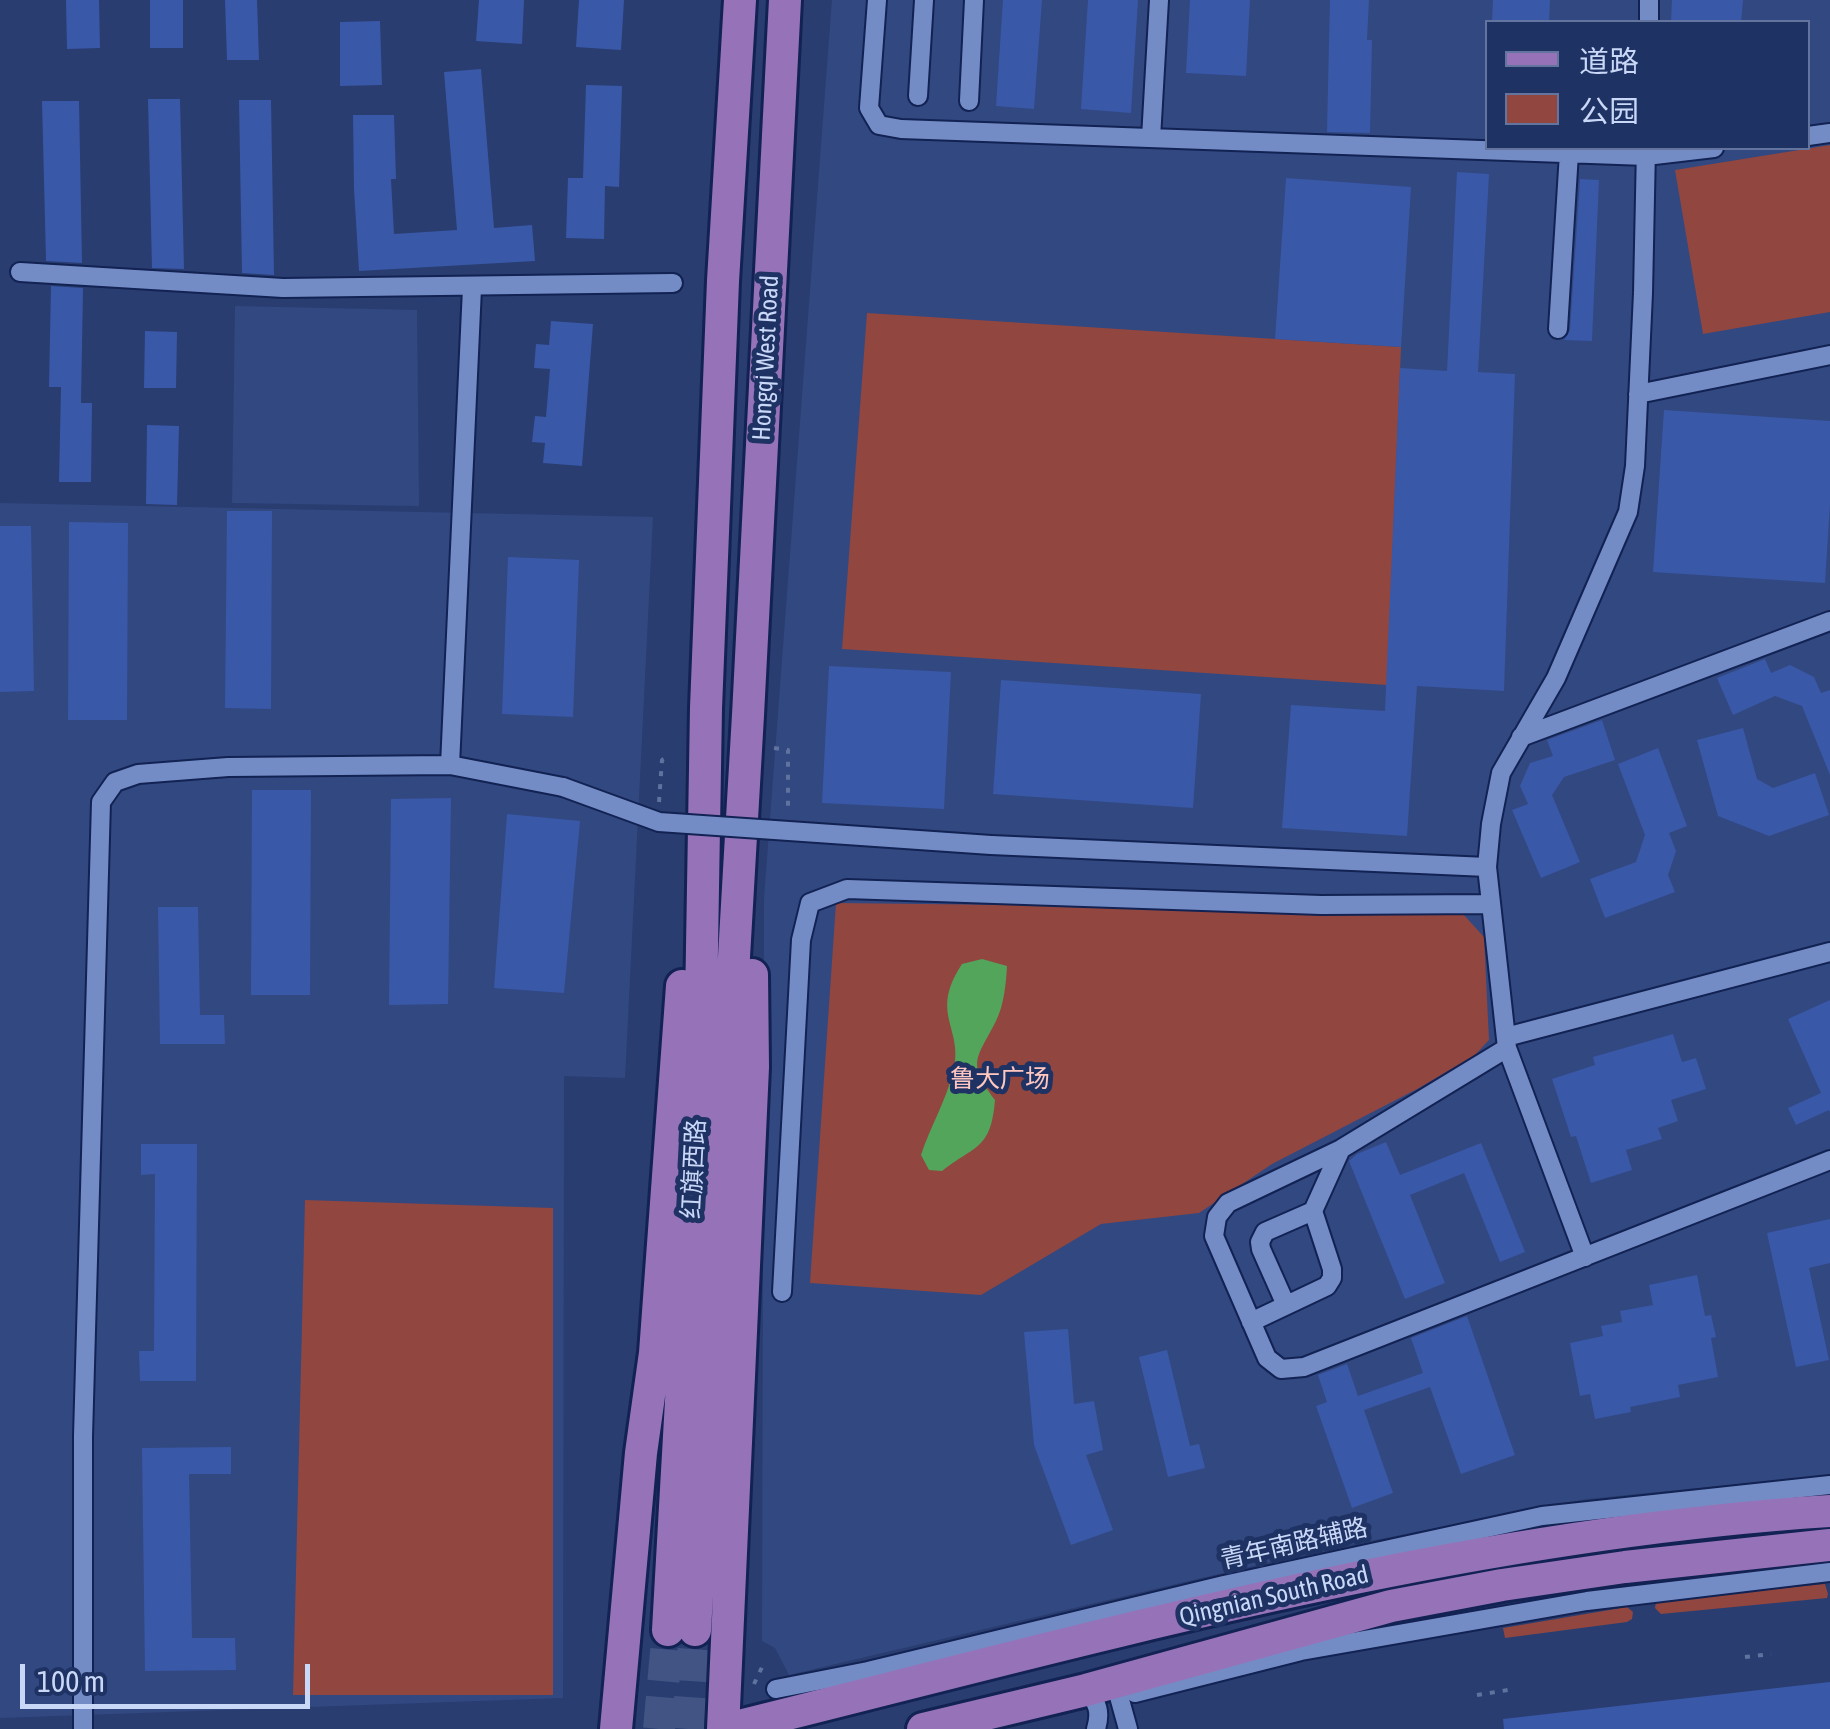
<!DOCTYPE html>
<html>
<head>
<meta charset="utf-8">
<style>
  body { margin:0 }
  #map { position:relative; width:1830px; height:1729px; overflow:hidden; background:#293d70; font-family:"Asap Condensed","Noto Sans SC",sans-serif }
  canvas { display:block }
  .legend { position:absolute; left:1485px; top:20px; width:325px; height:130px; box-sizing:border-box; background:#1f3264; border:2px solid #63749f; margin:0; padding:12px 18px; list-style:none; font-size:30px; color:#cad8f7 }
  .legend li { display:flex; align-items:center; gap:20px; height:50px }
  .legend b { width:50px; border:2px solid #63749f }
  .scale { position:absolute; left:20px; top:1664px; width:290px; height:45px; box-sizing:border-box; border:5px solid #cad8f7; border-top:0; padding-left:12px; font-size:30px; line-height:35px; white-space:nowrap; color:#cad8f7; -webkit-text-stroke:8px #1f3264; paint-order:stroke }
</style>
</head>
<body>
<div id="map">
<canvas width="1830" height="1729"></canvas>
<ul class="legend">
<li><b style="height:12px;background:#9673b8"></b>道路</li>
<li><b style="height:28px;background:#914640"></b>公园</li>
</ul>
<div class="scale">100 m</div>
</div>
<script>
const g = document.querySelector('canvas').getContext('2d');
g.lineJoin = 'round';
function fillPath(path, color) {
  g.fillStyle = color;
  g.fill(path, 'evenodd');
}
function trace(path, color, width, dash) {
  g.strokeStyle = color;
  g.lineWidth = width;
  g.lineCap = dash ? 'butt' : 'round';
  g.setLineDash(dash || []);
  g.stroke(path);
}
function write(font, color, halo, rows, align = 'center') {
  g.font = font + ' "Asap Condensed","Noto Sans SC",sans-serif';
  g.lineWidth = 10;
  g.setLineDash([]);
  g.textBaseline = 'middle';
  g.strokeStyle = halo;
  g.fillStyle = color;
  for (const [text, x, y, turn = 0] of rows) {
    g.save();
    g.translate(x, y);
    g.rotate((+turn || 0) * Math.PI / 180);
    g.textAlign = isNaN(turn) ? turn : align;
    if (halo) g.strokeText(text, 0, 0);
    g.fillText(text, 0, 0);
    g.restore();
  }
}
const built = new Path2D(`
  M 832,0 L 1830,0 L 1830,1475 L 1587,1499 L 1308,1553 L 789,1675 L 775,1648 L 762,1641 L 764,898 ZM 1488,22 L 1808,22 L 1808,148 L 1488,148 Z
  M 235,306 L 417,310 L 419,506 L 232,503 Z
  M 0,503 L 653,517 L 625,1078 L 564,1076 L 563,1698 L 0,1718 Z`);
const green = new Path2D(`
  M 1830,145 L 1830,312 L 1703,334 L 1675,170 Z
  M 867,313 L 1401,347 L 1387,685 L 842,649 Z
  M 836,903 L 1445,910 L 1463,914 L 1484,937 L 1489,1040 L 1475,1055 L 1419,1088 L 1272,1164 L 1199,1213 L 1101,1224 L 981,1295 L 810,1283 Z
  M 305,1200 L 553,1208 L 553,1695 L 293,1695 Z
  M 1825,1584 L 1828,1594 L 1827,1598 L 1661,1614 L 1655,1608 L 1656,1602 L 1660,1600 Z
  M 1627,1607 L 1633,1612 L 1632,1619 L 1627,1622 L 1505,1638 L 1503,1628 Z`);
const water = new Path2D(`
  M 982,959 L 1007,966 C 1006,984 1004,1005 996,1021 C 977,1059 966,1061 995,1100 C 991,1150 975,1145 942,1171 L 929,1170 L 921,1155 C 930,1127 946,1101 953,1072 C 965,1028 928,1015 962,964 Z`);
const building = new Path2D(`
  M 66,0 L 99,0 L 100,48 L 67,49 Z
  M 150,0 L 183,0 L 183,48 L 150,48 Z
  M 225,0 L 257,0 L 259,60 L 227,60 Z
  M 479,0 L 524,0 L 522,44 L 476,41 Z
  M 579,0 L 624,0 L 621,50 L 576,47 Z
  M 1003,0 L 1042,0 L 1034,109 L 996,106 Z
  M 1088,0 L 1138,0 L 1131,113 L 1081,109 Z
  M 1190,0 L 1250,0 L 1246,76 L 1186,73 Z
  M 1330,0 L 1369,0 L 1367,40 L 1372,40 L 1370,133 L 1327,132 Z
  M 1493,0 L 1550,0 L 1549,22 L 1492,22 Z
  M 1672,0 L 1743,0 L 1741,22 L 1671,22 Z
  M 380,21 L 382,85 L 340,86 L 340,22 Z
  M 481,69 L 494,228 L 532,225 L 535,261 L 359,271 L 354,189 L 353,115 L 394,115 L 396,179 L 391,179 L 394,234 L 457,230 L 444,72 Z
  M 586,85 L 622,86 L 619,187 L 605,186 L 604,239 L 566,238 L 568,178 L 583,178 Z
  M 148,99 L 180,99 L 184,269 L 152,268 Z
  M 239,100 L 271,100 L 274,275 L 242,273 Z
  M 42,101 L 79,101 L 82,263 L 46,261 Z
  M 1457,172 L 1489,174 L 1478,372 L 1515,374 L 1504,691 L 1417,686 L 1407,836 L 1282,828 L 1291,705 L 1385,711 L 1400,368 L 1447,371 Z
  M 1286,178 L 1411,187 L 1401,347 L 1275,339 Z
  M 1580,179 L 1599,180 L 1592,341 L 1564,340 L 1570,330 Z
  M 51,286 L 83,288 L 81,403 L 92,403 L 91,482 L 59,482 L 61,387 L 49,387 Z
  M 551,321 L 593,324 L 582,466 L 543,463 L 545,443 L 532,442 L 535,416 L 546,417 L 550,369 L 534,368 L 536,344 L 549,345 Z
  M 145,331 L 177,332 L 176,388 L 144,388 Z
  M 1664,410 L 1830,421 L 1830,504 L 1825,583 L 1653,572 Z
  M 147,425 L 179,426 L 177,505 L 146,504 Z
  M 227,511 L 272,511 L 271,709 L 225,708 Z
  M 69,522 L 128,523 L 127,720 L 68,720 Z
  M 0,526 L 31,526 L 34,691 L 0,692 Z
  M 508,557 L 579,560 L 573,717 L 502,714 Z
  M 1765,659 L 1771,673 L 1790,665 L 1814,677 L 1821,693 L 1830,690 L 1830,775 L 1802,706 L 1775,696 L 1733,715 L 1717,678 Z
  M 829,666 L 951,672 L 944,809 L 822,803 Z
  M 1001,680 L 1201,694 L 1193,808 L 993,794 Z
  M 1602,720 L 1615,760 L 1564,777 L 1552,795 L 1580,862 L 1541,878 L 1512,810 L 1528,804 L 1520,786 L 1530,763 L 1553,756 L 1547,740 Z
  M 1743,728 L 1757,779 L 1773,788 L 1815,773 L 1829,815 L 1769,836 L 1718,816 L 1697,740 Z
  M 1658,748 L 1687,826 L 1669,833 L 1676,851 L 1668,875 L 1675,892 L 1605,918 L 1590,879 L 1636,862 L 1645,835 L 1618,764 Z
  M 252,790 L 311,790 L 310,995 L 251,995 Z
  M 451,798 L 448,1004 L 389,1005 L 391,799 Z
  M 507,814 L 580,821 L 564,993 L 494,988 Z
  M 158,907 L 198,907 L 200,1015 L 224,1015 L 225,1044 L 160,1044 Z
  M 1830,1000 L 1830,1113 L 1829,1110 L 1796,1125 L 1788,1108 L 1821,1093 L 1788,1019 Z
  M 1673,1034 L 1682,1062 L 1696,1058 L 1706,1089 L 1671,1100 L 1678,1121 L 1658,1128 L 1662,1139 L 1626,1150 L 1632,1170 L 1591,1183 L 1576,1136 L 1571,1137 L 1552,1079 L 1595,1065 L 1593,1057 Z
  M 1386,1142 L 1400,1175 L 1481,1143 L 1525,1252 L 1500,1262 L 1464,1173 L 1410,1195 L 1445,1283 L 1405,1299 L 1349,1161 L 1357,1154 Z
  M 141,1144 L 197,1144 L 196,1381 L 140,1381 L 139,1351 L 154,1351 L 155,1174 L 141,1175 Z
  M 1830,1219 L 1830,1263 L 1809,1268 L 1829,1360 L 1796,1367 L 1767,1233 Z
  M 1697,1275 L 1705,1316 L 1711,1315 L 1716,1337 L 1711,1338 L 1718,1377 L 1678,1385 L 1680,1397 L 1630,1407 L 1631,1412 L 1595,1419 L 1590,1394 L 1580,1396 L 1570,1343 L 1603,1336 L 1601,1326 L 1622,1322 L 1620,1311 L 1653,1305 L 1649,1285 Z
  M 1467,1316 L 1515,1455 L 1461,1474 L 1430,1387 L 1364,1410 L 1393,1493 L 1352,1508 L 1316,1406 L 1327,1402 L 1318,1375 L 1347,1364 L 1358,1396 L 1423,1373 L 1411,1338 Z
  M 1068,1329 L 1074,1404 L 1094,1401 L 1103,1450 L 1086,1455 L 1113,1530 L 1071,1545 L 1034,1445 L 1024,1332 Z
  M 1167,1350 L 1190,1446 L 1199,1444 L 1205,1468 L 1168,1477 L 1139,1357 Z
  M 231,1447 L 231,1474 L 189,1474 L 192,1638 L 235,1638 L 236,1670 L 145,1671 L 142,1448 Z
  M 1830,1682 L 1830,1729 L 1504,1729 L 1503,1719 Z`);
const majorTunnel = new Path2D(`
  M 659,1729 L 668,1630
  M 688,1729 L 695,1630`);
const path = new Path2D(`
  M 774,748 L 788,750 L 788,811
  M 659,802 L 662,760 L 664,759
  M 1745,1657 L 1771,1654
  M 754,1684 L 764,1663
  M 1477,1695 L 1508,1690`);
const minor = new Path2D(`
  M 877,0 L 869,108 L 879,125 L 901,129 L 1646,156 L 1714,148
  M 1649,22 L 1649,0
  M 918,96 L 924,0
  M 969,101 L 974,0
  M 1808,136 L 1830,133
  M 1151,138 L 1159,0
  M 20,272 L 283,288 L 673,283
  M 1558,329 L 1569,153
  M 1638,394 L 1830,355
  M 1521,737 L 1830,621
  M 450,765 L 472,288
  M 991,845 L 1487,867
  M 1506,1037 L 1830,952
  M 1507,1048 L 1341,1149 L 1228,1203 L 1217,1217 L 1214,1236 L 1267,1358 L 1281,1369 L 1304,1367 L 1830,1160
  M 1585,1257 L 1507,1048 L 1487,867 L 1491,824 L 1501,773 L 1556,678 L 1628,512 L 1635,466 L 1643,293 L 1646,148
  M 782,1292 L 801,940 L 810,903 L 847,889 L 1321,905 L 1490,904
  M 1286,1305 L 1261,1249 L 1260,1242 L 1265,1232 L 1313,1211
  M 1251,1322 L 1327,1286 L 1332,1278 L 1332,1269 L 1313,1211 L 1341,1149
  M 1115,1682 L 1128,1729
  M 776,1689 L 868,1671 L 1224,1585 L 1542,1516 L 1830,1485
  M 1086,1690 C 1098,1703 1101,1712 1096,1729
  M 1135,1693 L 1301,1651 L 1587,1601 L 1830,1572
  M 83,1729 L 83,1436 L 101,802 L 115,782 L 138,774 L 228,767 L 450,765 L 563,787`);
const major = new Path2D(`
  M 668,1630 L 700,1067 L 706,708 L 723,281 L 740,0
  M 695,1630 L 748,715 L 785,0
  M 616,1729 L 641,1453 L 655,1353 L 682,986
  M 723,1729 L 753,1067 L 752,975
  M 727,1729 C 1091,1639 1454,1535 1830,1511
  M 923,1729 L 1086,1690 L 1391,1606 L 1502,1585 L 1625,1567 L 1830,1545`);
const minorBridge = new Path2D(`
  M 563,787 L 659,822 L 991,845`);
const streetNames = [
  ["Hongqi West Road",766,358,-87],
  ["红旗西路",694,1169,-87],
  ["青年南路辅路",1294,1544,-13],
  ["Qingnian South Road",1274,1596,-13]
];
const parkNames = [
  ["鲁大广场",1000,1079]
];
fillPath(built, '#324881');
fillPath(green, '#914640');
fillPath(water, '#52a55b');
fillPath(building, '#3a58a8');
trace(majorTunnel, '#415484', 32, [32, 16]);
trace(minor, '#122253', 22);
trace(major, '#122253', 38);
trace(path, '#60729e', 4, [5, 8]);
trace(minor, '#748cc6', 18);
trace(major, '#9673b8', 32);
trace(minorBridge, '#122253', 22, []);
trace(minorBridge, '#748cc6', 18);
write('25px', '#cad8f7', '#1f3264', streetNames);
write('25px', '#ffc7c0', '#1f3264', parkNames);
</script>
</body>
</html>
